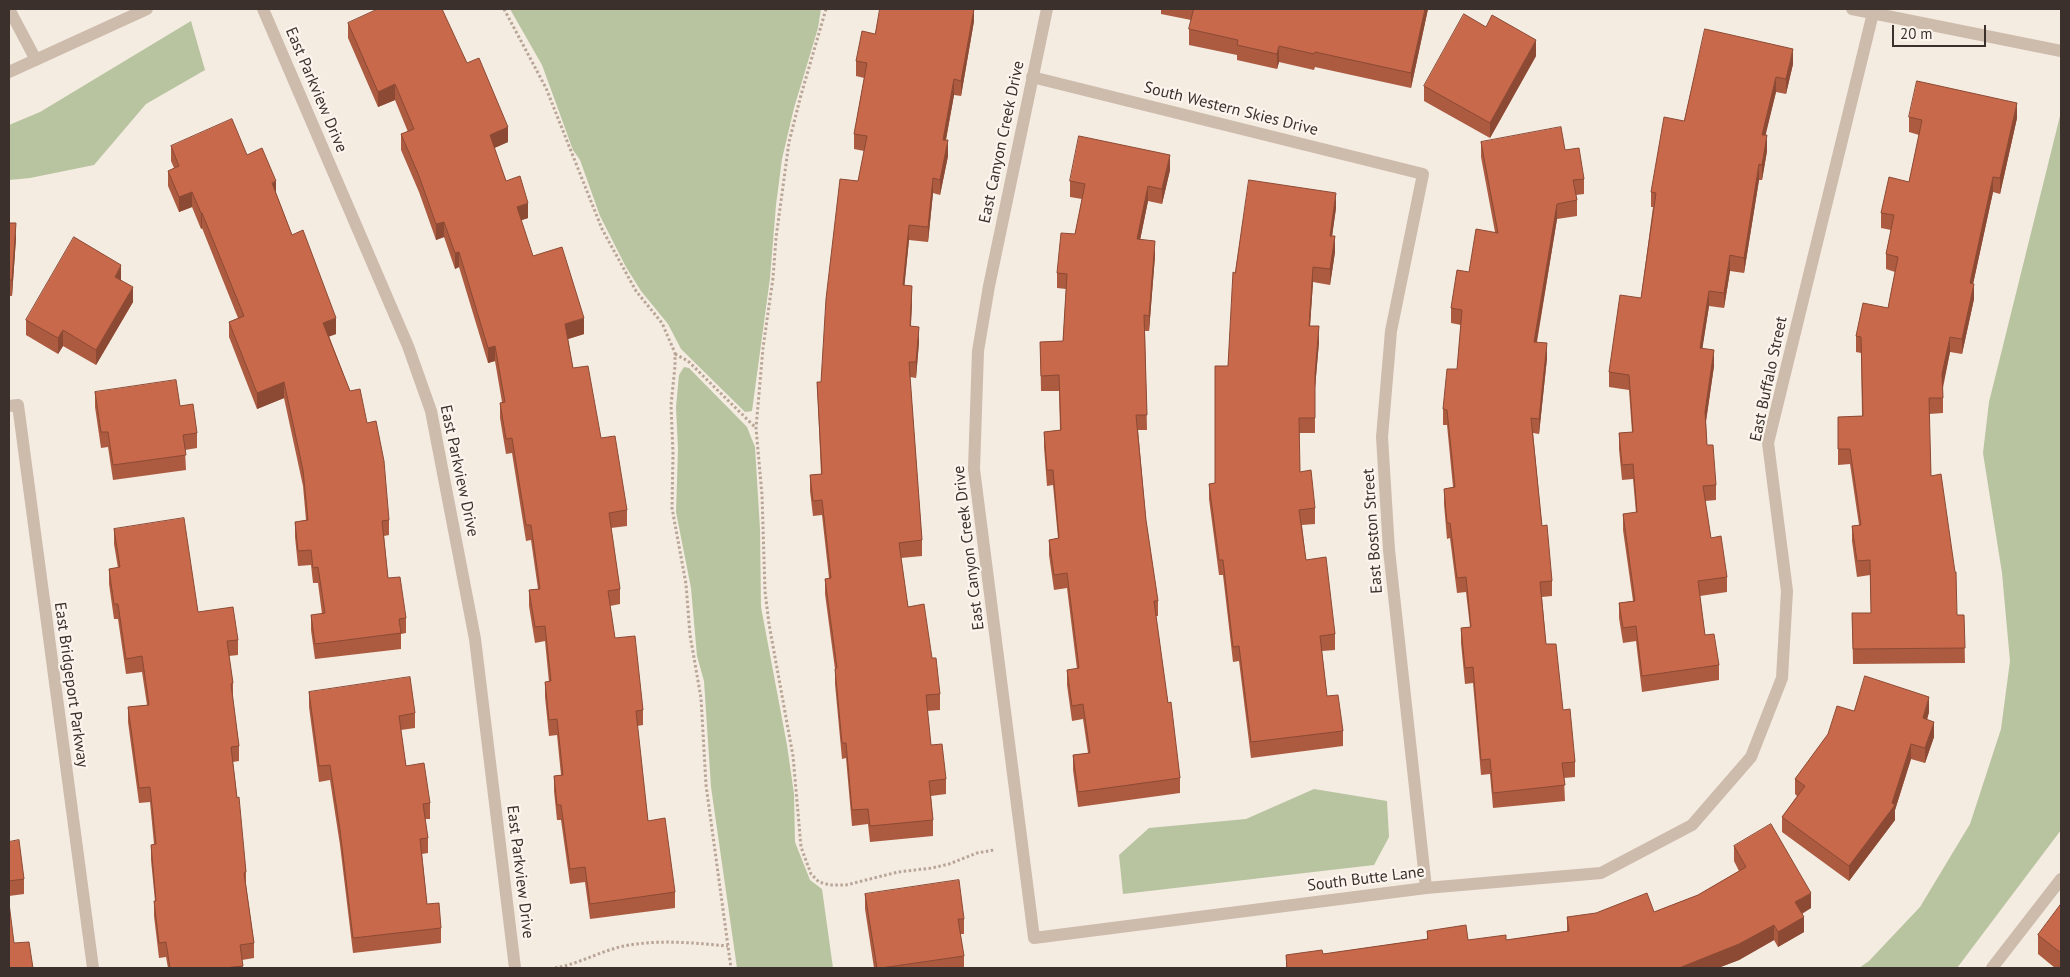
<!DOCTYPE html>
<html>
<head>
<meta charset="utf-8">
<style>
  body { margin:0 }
  #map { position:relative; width:2070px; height:977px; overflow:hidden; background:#f4ebe1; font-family:"PT Sans",sans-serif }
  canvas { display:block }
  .frame { position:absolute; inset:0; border:10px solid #3b302b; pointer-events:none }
  .scale { position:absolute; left:1892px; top:25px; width:94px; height:22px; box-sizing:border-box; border:2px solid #3b302b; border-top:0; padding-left:6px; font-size:15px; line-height:18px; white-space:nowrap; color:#3b302b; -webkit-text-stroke:4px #fbf5ee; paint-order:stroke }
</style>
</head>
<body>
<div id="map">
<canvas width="2070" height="977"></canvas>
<div class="frame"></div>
<div class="scale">20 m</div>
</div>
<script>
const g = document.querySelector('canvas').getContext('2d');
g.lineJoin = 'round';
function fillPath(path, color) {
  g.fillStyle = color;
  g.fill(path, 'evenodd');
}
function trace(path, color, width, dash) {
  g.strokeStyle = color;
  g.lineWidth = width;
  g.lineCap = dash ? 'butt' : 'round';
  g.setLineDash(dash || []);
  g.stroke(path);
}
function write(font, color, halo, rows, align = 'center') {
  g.font = font + ' "PT Sans",sans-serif';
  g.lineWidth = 4.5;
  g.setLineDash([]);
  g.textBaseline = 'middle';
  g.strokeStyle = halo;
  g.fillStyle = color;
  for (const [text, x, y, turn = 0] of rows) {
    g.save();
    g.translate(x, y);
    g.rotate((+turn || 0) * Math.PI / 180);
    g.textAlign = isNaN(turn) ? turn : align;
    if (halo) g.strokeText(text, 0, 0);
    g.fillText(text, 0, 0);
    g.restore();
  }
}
const green = new Path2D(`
  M 510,9 L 821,9 L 818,28 L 794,108 L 782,159 L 776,205 L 770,278 L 752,411 L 745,412 L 681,349 L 668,324 L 641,291 L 626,267 L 600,216 L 580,160 L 573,150 L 542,65 Z
  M 191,21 L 205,70 L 146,104 L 94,165 L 30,178 L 9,180 L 9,125 L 40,112 Z
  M 2061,112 L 2061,830 L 1957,968 L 1859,968 L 1869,961 L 1920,907 L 1970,824 L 2001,729 L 2010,661 L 2002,573 L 1983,453 L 1989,402 Z
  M 684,367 L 689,368 L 747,427 L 755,447 L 760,529 L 761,607 L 787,745 L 794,794 L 795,842 L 810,880 L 822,889 L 833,968 L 737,968 L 711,787 L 704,681 L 697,656 L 691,588 L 676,512 L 678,449 L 676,407 L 679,375 Z
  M 1314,789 L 1387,801 L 1389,837 L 1374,865 L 1123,894 L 1119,855 L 1149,828 L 1246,819 Z`);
const path = new Path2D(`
  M 504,9 L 546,88 L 602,229 L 636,291 L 662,323 L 675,353 L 675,366 L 671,405 L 673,454 L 672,508 L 686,584 L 690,635 L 701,698 L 706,785 L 731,968
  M 826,9 L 801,95 L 789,142 L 776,238 L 773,278 L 763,348 L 756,428 L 762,495 L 765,591 L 769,624 L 793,756 L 801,847 L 811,874 L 819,882 L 830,885 L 846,885 L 898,872 L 932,868 L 949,864 L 977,853 L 994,850
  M 675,354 L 688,361 L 755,427
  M 555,968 C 579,964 600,951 624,946 C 659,939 694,943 728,946`);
const minor = new Path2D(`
  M 9,9 L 36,60
  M 263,9 L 408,346 L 431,411 L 475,639 L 515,968
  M 1047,9 L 989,286 L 978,351 L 974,469 L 1034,938 L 1426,888 L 1601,873 L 1692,825 L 1751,757 L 1782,678 L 1787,591 L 1768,443 L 1874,9
  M 1852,9 L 2061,51
  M 9,72 L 147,9
  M 1032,77 L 1423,174 L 1391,331 L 1382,437 L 1389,550 L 1426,888
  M 9,406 L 18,405 L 93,968
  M 1992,968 L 2061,879`);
const wall = new Path2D(`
  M 974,9 L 974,21 L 961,96 L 954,95 L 946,140 L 948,156 L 940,195 L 933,193 L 928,242 L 909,240 L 904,286 L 912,301 L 911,326 L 919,342 L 916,378 L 910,377 L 922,540 L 922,556 L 901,558 L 908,607 L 932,658 L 940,694 L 940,710 L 927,711 L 931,745 L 946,779 L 946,794 L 931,796 L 933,820 L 933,836 L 870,842 L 868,824 L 852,826 L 846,758 L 842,759 L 835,684 L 835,669 L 825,594 L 825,579 L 829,578 L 822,515 L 813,516 L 810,491 L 810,475 L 821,474 L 817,382 L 821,382 L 864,151 L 854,149 L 854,134 L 864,78 L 856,76 L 856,61 L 875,34 Z
  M 1161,9 L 1428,9 L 1411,88 L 1315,67 L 1314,70 L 1279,62 L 1277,69 L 1237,60 L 1237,55 L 1189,45 L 1189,29 L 1191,20 L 1161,14 Z
  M 348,23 L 467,63 L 508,142 L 494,148 L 506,181 L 528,218 L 521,220 L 533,256 L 584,334 L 568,339 L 573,368 L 601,438 L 627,510 L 627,526 L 611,528 L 620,589 L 620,604 L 610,606 L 615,638 L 643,710 L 643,725 L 637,726 L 648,821 L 675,892 L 675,908 L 590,919 L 585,882 L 570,884 L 561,820 L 557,820 L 554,791 L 554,776 L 561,775 L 557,735 L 549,736 L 545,697 L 545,682 L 549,682 L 545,641 L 535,643 L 529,606 L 529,590 L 538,589 L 531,540 L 526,541 L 512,453 L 506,454 L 500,418 L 500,403 L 502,402 L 495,361 L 488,363 L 459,267 L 455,269 L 444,237 L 436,240 L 419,192 L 401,150 L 401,134 L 408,132 L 395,100 L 378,107 L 348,38 Z
  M 1536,56 L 1490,138 L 1424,101 L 1424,86 Z
  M 1793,64 L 1786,94 L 1776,92 L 1765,135 L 1767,151 L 1762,180 L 1759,180 L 1744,273 L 1730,271 L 1724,308 L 1709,306 L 1702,349 L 1714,366 L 1706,422 L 1707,445 L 1716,485 L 1716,500 L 1705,501 L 1711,538 L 1727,577 L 1727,592 L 1700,596 L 1705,635 L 1719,665 L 1719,680 L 1642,692 L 1636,641 L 1623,643 L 1619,618 L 1619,603 L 1633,601 L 1623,530 L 1623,514 L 1636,513 L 1633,479 L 1622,480 L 1619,449 L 1619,433 L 1632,432 L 1629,390 L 1609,387 L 1609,372 L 1641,298 L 1653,207 L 1651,207 L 1651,192 L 1684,121 Z
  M 1909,117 L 2017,118 L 2000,194 L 1993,192 L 1973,284 L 1974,299 L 1962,354 L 1950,352 L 1943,388 L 1943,413 L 1929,414 L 1931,476 L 1957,615 L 1964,615 L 1965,663 L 1853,664 L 1852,613 L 1871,613 L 1870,575 L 1857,577 L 1852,541 L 1852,526 L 1859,525 L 1850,464 L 1838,465 L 1838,417 L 1862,416 L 1861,353 L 1856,352 L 1856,336 L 1888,308 L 1895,272 L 1886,269 L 1886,254 L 1891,230 L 1881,228 L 1881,213 L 1909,182 L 1919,135 L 1909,132 Z
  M 1481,142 L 1565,150 L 1584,179 L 1584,194 L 1576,195 L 1577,200 L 1577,216 L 1557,219 L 1537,342 L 1547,358 L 1539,434 L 1533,433 L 1542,526 L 1552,581 L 1552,596 L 1542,597 L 1546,644 L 1563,710 L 1575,762 L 1575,777 L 1564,778 L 1565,801 L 1493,808 L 1490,774 L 1481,775 L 1473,683 L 1465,684 L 1461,643 L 1461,628 L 1470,627 L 1466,592 L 1457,593 L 1450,538 L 1447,539 L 1444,504 L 1444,489 L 1453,487 L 1447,425 L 1443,425 L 1443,409 L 1457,369 L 1461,325 L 1451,323 L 1451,308 L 1469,272 L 1495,232 L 1481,157 Z
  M 171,146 L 247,155 L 276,193 L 292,235 L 336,334 L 329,336 L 350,391 L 367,423 L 389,520 L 389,535 L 384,536 L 388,578 L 406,618 L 406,633 L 401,634 L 401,649 L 315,659 L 311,630 L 311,615 L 322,614 L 318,583 L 313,583 L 311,565 L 298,566 L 295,537 L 295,522 L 306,520 L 303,486 L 284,398 L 257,409 L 229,337 L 229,322 L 238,318 L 202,228 L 201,229 L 192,207 L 179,212 L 168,186 L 168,171 L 174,168 L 171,161 Z
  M 1170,170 L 1162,204 L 1148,201 L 1140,240 L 1155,256 L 1149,331 L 1145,331 L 1147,430 L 1138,430 L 1146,520 L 1158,601 L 1158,616 L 1156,616 L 1168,703 L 1180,778 L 1180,793 L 1078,807 L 1073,770 L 1073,755 L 1088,753 L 1083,719 L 1072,721 L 1067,685 L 1067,670 L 1077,669 L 1067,588 L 1054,590 L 1049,555 L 1049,540 L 1058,538 L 1053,485 L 1047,486 L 1044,447 L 1044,432 L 1060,430 L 1059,391 L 1041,391 L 1040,342 L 1063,341 L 1066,289 L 1057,288 L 1057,273 L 1075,234 L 1082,199 L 1070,197 L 1070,181 Z
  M 1336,208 L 1332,236 L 1335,252 L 1330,285 L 1313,282 L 1310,326 L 1319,342 L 1315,388 L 1315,433 L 1299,433 L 1300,472 L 1315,508 L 1315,524 L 1302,525 L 1306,560 L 1335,634 L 1335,650 L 1322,651 L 1327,696 L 1343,731 L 1343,746 L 1251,758 L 1239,661 L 1233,662 L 1223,575 L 1219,575 L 1209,499 L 1209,484 L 1215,483 L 1228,366 L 1235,273 Z
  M 9,223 L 16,238 L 12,296 L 9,296 Z
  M 121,280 L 133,302 L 96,365 L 63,346 L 58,354 L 26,335 L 26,320 Z
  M 95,392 L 180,406 L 197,433 L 197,448 L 185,450 L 186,470 L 113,480 L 108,447 L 101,448 L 95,407 Z
  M 114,529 L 198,612 L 238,640 L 238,655 L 229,656 L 233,683 L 233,699 L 239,746 L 239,761 L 233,762 L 246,872 L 246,885 L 254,943 L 254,958 L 242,960 L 243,968 L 168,968 L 166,957 L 159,958 L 154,916 L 154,901 L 155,901 L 151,860 L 151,845 L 154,844 L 150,802 L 139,803 L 128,722 L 128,707 L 147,705 L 142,672 L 126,674 L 118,619 L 114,619 L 109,584 L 109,569 L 118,568 L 114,544 Z
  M 309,692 L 415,713 L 415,728 L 401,730 L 406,766 L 430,803 L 430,819 L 425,819 L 428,838 L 428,853 L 422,854 L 427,904 L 441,928 L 441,943 L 353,953 L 340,845 L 330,780 L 319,782 L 309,707 Z
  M 1854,711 L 1929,712 L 1927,720 L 1934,737 L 1925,763 L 1911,759 L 1895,810 L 1895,820 L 1849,881 L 1782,832 L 1782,817 L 1797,796 L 1795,794 L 1795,779 Z
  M 9,842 L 24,879 L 24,894 L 9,896 Z
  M 1734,846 L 1811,908 L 1802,914 L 1804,932 L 1778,947 L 1774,940 L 1739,960 L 1718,968 L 1286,968 L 1286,955 L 1323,954 L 1427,939 L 1427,931 L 1468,940 L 1506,940 L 1567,931 L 1567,917 L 1654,912 L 1698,895 L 1739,871 L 1734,861 Z
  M 865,894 L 964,919 L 964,934 L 960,934 L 964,956 L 964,968 L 874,968 L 865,909 Z
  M 2061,904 L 2061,968 L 2055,968 L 2038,954 L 2038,935 Z`);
const shadedWall = new Path2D(`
  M 974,9 L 974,21 L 961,96 L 961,81 Z
  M 1425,9 L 1428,9 L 1411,88 L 1411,73 Z
  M 1536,40 L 1536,56 L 1490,138 L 1490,123 Z
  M 1279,46 L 1279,62 L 1277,69 L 1277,54 Z
  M 1793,49 L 1793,64 L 1786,94 L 1786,79 Z
  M 1776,77 L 1776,92 L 1762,150 L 1762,135 Z
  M 954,79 L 954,95 L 943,155 L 943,140 Z
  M 395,84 L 395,100 L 378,107 L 378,92 Z
  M 2017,103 L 2017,118 L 2000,194 L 2000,178 Z
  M 508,127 L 508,142 L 490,150 L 490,135 Z
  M 1767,135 L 1767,151 L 1762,180 L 1762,165 Z
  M 948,140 L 948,156 L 940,195 L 940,180 Z
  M 1170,155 L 1170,170 L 1162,204 L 1162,189 Z
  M 1759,164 L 1759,180 L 1744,273 L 1744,258 Z
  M 1993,177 L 1993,192 L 1970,298 L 1970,283 Z
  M 933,178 L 933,193 L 928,242 L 928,227 Z
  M 276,181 L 276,197 L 272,183 Z
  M 1148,186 L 1148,201 L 1137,255 L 1137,239 Z
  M 192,192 L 192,207 L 179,212 L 179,197 Z
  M 1336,193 L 1336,208 L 1330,251 L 1330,236 Z
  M 528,203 L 528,218 L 517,222 L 517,207 Z
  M 1557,204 L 1557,219 L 1534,357 L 1534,342 Z
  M 201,213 L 202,213 L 202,228 L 201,229 Z
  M 444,222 L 444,237 L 436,240 L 436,224 Z
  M 16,223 L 16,238 L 12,296 L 12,280 Z
  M 909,225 L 909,240 L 903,301 L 903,285 Z
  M 1335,236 L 1335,252 L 1330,285 L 1330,269 Z
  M 1155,241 L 1155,256 L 1149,331 L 1149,316 Z
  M 459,252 L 459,267 L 455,269 L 455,253 Z
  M 1730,255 L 1730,271 L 1724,308 L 1724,293 Z
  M 121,265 L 121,280 L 115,292 L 115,277 Z
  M 1313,267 L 1313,282 L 1309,341 L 1309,326 Z
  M 1974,284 L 1974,299 L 1962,354 L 1962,339 Z
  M 912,286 L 912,301 L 910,341 L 910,326 Z
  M 133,287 L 133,302 L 96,365 L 96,350 Z
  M 1709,291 L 1709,306 L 1700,364 L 1700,348 Z
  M 336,318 L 336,334 L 323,339 L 323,323 Z
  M 584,318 L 584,334 L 565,340 L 565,324 Z
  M 1319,326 L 1319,342 L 1315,388 L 1315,373 Z
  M 919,327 L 919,342 L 916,378 L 916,362 Z
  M 63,330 L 63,346 L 58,354 L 58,338 Z
  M 1950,337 L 1950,352 L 1942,389 L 1942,374 Z
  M 1547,343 L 1547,358 L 1539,434 L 1539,419 Z
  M 495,346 L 495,361 L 488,363 L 488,348 Z
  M 1714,350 L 1714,366 L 1705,427 L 1705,412 Z
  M 284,382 L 284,398 L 257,409 L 257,393 Z
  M 1929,697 L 1929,712 L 1923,733 L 1923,718 Z
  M 1934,722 L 1934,737 L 1925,763 L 1925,748 Z
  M 1911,744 L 1911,759 L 1895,810 L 1895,820 L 1849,881 L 1849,866 L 1892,803 Z
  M 1811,893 L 1811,908 L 1795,917 L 1795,902 Z
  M 1804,917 L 1804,932 L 1778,947 L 1778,932 Z
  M 1774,925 L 1774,940 L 1739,960 L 1718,968 L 1679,968 Z`);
const building = new Path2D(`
  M 378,9 L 442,9 L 467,63 L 479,58 L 508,127 L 490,135 L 506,181 L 520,176 L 528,203 L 517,207 L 533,256 L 562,247 L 584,318 L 565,324 L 573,368 L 588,366 L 601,438 L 615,436 L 627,510 L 609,513 L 620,589 L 608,591 L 615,638 L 635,636 L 643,710 L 636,711 L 648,821 L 665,818 L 675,892 L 590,904 L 585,867 L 570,869 L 561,805 L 557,805 L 554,776 L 563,775 L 557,719 L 549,720 L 545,682 L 551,681 L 545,626 L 535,627 L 529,590 L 540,589 L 531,525 L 526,525 L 512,438 L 506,439 L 500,403 L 505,402 L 495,346 L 488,348 L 459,252 L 455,253 L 444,222 L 436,224 L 419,176 L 401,134 L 414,129 L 395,84 L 378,92 L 348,23 Z
  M 880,9 L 974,9 L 961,81 L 954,79 L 943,140 L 948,140 L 940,180 L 933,178 L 928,227 L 909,225 L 903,285 L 912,286 L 910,326 L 919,327 L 916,362 L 909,362 L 922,540 L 899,543 L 908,607 L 924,604 L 932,658 L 936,658 L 940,694 L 926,695 L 931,745 L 942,744 L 946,779 L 929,781 L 933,820 L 870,826 L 868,809 L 852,810 L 846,743 L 842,743 L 835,669 L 837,668 L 825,579 L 831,578 L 822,500 L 813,501 L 810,475 L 822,474 L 817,382 L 821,382 L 826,299 L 840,179 L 858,181 L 867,136 L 854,134 L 867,63 L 856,61 L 862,31 L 875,34 Z
  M 1194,9 L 1425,9 L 1411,73 L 1315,52 L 1314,54 L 1279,46 L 1277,54 L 1237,45 L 1238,40 L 1189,29 Z
  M 1464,14 L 1486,27 L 1492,15 L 1536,40 L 1490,123 L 1424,86 Z
  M 1705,29 L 1793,49 L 1786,79 L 1776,77 L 1762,135 L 1767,135 L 1762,165 L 1759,164 L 1744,258 L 1730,255 L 1724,293 L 1709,291 L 1700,348 L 1714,350 L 1705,412 L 1707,445 L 1713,445 L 1716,485 L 1703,486 L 1711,538 L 1721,536 L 1727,577 L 1698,581 L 1705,635 L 1714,634 L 1719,665 L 1642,676 L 1636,626 L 1623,628 L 1619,603 L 1635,601 L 1623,514 L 1637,512 L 1633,464 L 1622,465 L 1619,433 L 1633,432 L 1629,375 L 1609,372 L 1620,295 L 1641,298 L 1656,193 L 1651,192 L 1664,117 L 1684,121 Z
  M 1917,81 L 2017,103 L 2000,178 L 1993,177 L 1970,283 L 1974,284 L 1962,339 L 1950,337 L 1942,374 L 1943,398 L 1929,398 L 1931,476 L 1941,474 L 1955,572 L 1956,572 L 1957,615 L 1964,615 L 1965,648 L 1853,649 L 1852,613 L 1871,613 L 1870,560 L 1857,561 L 1852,526 L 1861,525 L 1850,449 L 1838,449 L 1838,417 L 1863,416 L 1861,337 L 1856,336 L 1863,303 L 1888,308 L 1898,257 L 1886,254 L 1894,215 L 1881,213 L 1889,177 L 1909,182 L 1922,120 L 1909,117 Z
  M 232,119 L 247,155 L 262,148 L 276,181 L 272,183 L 292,235 L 303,230 L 336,318 L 323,323 L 350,391 L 360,389 L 367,423 L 376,421 L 384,461 L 389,520 L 382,521 L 388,578 L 400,577 L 406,618 L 399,619 L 401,633 L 315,644 L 311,615 L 325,613 L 318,567 L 313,568 L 311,550 L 298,551 L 295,522 L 308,520 L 303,470 L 284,382 L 257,393 L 229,322 L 244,316 L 202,213 L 201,213 L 192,192 L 179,197 L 168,171 L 179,166 L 171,146 Z
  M 1561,127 L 1565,150 L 1579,148 L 1584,179 L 1573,180 L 1577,200 L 1557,204 L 1534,342 L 1547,343 L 1539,419 L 1531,418 L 1542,526 L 1547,525 L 1552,581 L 1540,582 L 1546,644 L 1556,644 L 1563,710 L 1570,709 L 1575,762 L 1562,763 L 1565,785 L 1493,793 L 1490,759 L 1481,760 L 1473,667 L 1465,668 L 1461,628 L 1471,627 L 1466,577 L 1457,578 L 1450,523 L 1447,523 L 1444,489 L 1455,487 L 1447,410 L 1443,409 L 1447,369 L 1457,369 L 1462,310 L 1451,308 L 1457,270 L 1469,272 L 1476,229 L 1498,233 L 1481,142 Z
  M 1079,136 L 1170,155 L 1162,189 L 1148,186 L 1137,239 L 1155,241 L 1149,316 L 1144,315 L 1147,415 L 1136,415 L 1146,520 L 1158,601 L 1154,601 L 1168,703 L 1171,702 L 1180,778 L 1078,792 L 1073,755 L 1090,753 L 1083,704 L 1072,706 L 1067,670 L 1079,668 L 1067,573 L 1054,575 L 1049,540 L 1059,538 L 1053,470 L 1047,470 L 1044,432 L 1061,430 L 1059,375 L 1041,376 L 1040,342 L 1063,341 L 1067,274 L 1057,273 L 1061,233 L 1075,234 L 1085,184 L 1070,181 Z
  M 1249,180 L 1336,193 L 1330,236 L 1335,236 L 1330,269 L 1313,267 L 1309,326 L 1319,326 L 1315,373 L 1315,418 L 1299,418 L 1300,472 L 1311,470 L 1315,508 L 1299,510 L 1306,560 L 1326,557 L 1335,634 L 1320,636 L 1327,696 L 1338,695 L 1343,731 L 1251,742 L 1239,646 L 1233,647 L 1223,560 L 1219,560 L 1209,484 L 1215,483 L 1215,366 L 1228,366 L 1233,272 L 1235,273 Z
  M 9,223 L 16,223 L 12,280 L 9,280 Z
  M 74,237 L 121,265 L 115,277 L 133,287 L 96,350 L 63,330 L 58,338 L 26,320 Z
  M 176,380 L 180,406 L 193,404 L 197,433 L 183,435 L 186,455 L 113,465 L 108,432 L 101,432 L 95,392 Z
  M 184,518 L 198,612 L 233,607 L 238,640 L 227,641 L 233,683 L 231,684 L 239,746 L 231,747 L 237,798 L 239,797 L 246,872 L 244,873 L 254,943 L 240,945 L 243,966 L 224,968 L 170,968 L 166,942 L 159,943 L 154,901 L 156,901 L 151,845 L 156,844 L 150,787 L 139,788 L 128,707 L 149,705 L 142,656 L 126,659 L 118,604 L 114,604 L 109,569 L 120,567 L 114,529 Z
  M 1865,676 L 1929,697 L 1923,718 L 1934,722 L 1925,748 L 1911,744 L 1892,803 L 1895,805 L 1849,866 L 1782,817 L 1805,786 L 1795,779 L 1828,734 L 1837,706 L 1854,711 Z
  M 410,677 L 415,713 L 399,716 L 406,766 L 424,763 L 430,803 L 423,804 L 428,838 L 420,839 L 427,904 L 439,903 L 441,928 L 353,938 L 340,830 L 330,765 L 319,766 L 309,692 Z
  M 1771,824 L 1811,893 L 1795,902 L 1804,917 L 1778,932 L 1774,925 L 1739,944 L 1679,968 L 1287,968 L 1286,955 L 1322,950 L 1323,954 L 1428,939 L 1427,931 L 1466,925 L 1468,940 L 1506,935 L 1506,940 L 1569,931 L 1567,917 L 1596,913 L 1647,893 L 1654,912 L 1698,895 L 1746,867 L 1734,846 Z
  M 19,840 L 24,879 L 9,881 L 9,842 Z
  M 959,880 L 964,919 L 958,919 L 964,956 L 881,968 L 877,968 L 865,894 Z
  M 9,903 L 14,943 L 29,942 L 33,968 L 9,968 Z
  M 2061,904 L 2061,953 L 2038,935 Z`);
const streetNames = [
  ["East Parkview Drive",316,90,67],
  ["South Western Skies Drive",1231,109,14],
  ["East Canyon Creek Drive",1002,142,-78],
  ["East Buffalo Street",1769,379,-78],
  ["East Parkview Drive",459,471,78],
  ["East Boston Street",1373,531,-94],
  ["East Canyon Creek Drive",969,548,-97],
  ["East Bridgeport Parkway",71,685,82],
  ["East Parkview Drive",520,872,83],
  ["South Butte Lane",1366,879,-7]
];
fillPath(green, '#b8c4a0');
trace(path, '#b9a596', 3, [2.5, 2.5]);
trace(minor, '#cdbbac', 12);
fillPath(wall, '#ac5a40');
fillPath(shadedWall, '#8c4a34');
fillPath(building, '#c8694b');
trace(building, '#8c4a34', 1);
write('16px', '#3b302b', '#fbf5ee', streetNames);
</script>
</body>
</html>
